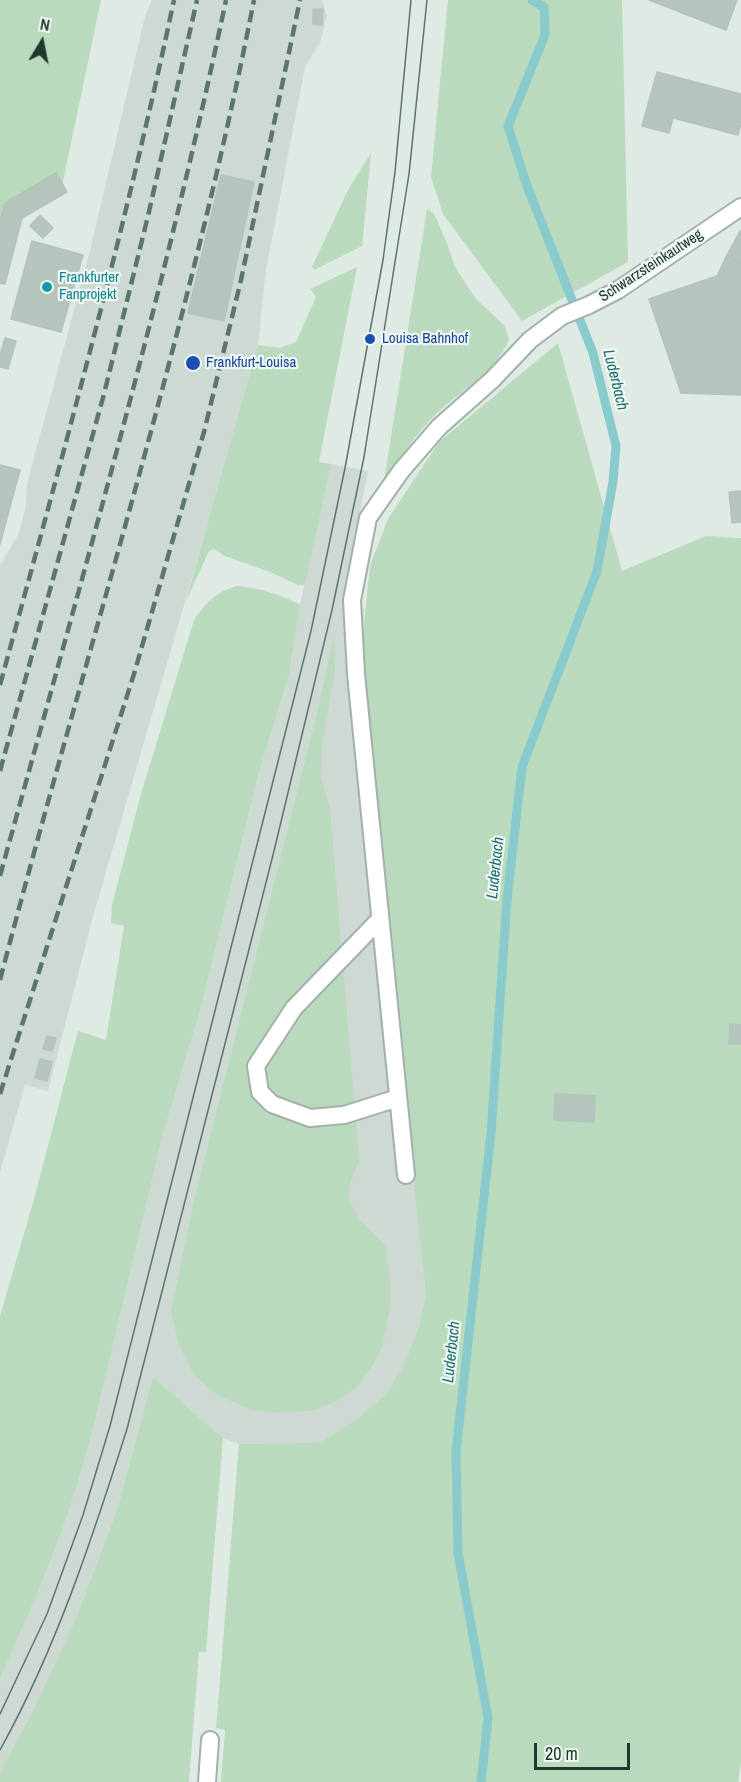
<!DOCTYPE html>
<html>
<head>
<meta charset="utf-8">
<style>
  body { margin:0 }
  #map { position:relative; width:741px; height:1782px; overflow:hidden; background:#dfeae4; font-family:"Archivo Narrow",sans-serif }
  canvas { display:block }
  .north { position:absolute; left:12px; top:12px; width:60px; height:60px; -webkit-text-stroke:4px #eff7f2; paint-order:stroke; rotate:10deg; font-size:16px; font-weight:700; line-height:24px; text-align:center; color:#21392f }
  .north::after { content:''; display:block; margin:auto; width:21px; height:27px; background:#21392f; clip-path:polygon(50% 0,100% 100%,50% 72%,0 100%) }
  .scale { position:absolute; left:534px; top:1743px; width:96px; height:27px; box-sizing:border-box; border:3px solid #21392f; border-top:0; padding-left:8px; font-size:18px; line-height:21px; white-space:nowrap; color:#21392f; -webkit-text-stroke:4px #eff7f2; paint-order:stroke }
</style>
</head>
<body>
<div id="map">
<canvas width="741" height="1782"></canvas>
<div class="north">N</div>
<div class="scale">20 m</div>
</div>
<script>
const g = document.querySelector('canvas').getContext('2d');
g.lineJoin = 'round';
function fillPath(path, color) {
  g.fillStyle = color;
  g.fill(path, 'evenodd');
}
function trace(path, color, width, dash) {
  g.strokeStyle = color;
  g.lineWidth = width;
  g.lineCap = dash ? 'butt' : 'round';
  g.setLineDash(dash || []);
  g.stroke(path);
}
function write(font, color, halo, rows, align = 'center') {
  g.font = font + ' "Archivo Narrow",sans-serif';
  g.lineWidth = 4.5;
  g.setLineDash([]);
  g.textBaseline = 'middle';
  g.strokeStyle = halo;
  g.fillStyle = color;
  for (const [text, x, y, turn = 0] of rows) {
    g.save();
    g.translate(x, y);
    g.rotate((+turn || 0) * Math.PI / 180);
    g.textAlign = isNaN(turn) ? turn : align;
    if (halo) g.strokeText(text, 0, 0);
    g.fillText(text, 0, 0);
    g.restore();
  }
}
const built = new Path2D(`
  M 152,0 L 322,0 L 327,16 L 320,43 L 305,67 L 266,270 L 258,345 L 223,472 L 94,913 L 48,1091 L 25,1085 L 0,1172 L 0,565 L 18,535 L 26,506 L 27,483 L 89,255 L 145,16 Z
  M 331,464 L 368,471 L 349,568 L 347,607 L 364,609 L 362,642 L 426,1295 L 419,1326 L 406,1360 L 388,1392 L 354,1421 L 321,1442 L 239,1444 L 223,1438 L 153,1377 L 117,1510 L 76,1618 L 30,1717 L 0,1771 L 0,1679 L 43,1580 L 68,1514 L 91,1438 L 163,1134 L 200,1011 L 259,772 L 289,675 L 300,605 Z`);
const green = new Path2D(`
  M 0,0 L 101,0 L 62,186 L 11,216 L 0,257 Z
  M 448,0 L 622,0 L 628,262 L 522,321 L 443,214 L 431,177 Z
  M 371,153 L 362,246 L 314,270 L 312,267 L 349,188 Z
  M 427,209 L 434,214 L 446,241 L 455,267 L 476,299 L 505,326 L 509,340 C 491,377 462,389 435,415 C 415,435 400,458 384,481 Z
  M 357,267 L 319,462 L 331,464 L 305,585 L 298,585 L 270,572 L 225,556 L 214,549 L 209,551 L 186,601 L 258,345 L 279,348 L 296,342 L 316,297 L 310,289 Z
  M 558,343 L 622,571 L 706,536 L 741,538 L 741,1762 L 738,1782 L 221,1782 L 225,1730 L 216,1728 L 239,1444 L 321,1442 L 354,1421 L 388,1392 L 406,1360 L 419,1326 L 426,1295 L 395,1004 L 362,642 L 370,566 L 388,519 L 439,442 Z
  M 237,586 C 260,588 280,594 300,605 L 289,675 L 259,772 L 200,1011 L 163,1134 L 91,1438 L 68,1514 L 43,1580 L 0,1679 L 0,1316 L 33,1203 L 78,1031 L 106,1040 L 124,926 L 111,923 L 112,905 L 141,794 L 194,620 C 208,601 214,593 237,586 Z
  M 334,637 L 335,670 L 322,745 L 321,779 L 330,808 L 359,1161 L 350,1183 L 349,1201 L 361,1221 L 385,1245 L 390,1278 L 390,1308 L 383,1344 L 373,1365 L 357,1387 L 338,1400 L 315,1410 L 284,1413 L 255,1411 L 221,1397 L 194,1375 L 179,1345 L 171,1311 L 195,1197 L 317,714 Z
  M 153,1377 L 223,1438 L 206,1652 L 199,1652 L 189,1782 L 0,1782 L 0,1771 L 30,1717 L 76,1618 L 117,1510 Z`);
const stream = new Path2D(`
  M 481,1782 L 488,1718 L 458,1553 L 456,1452 L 491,1133 L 507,899 L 522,767 L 597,571 L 613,482 L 616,446 L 593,353 L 527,186 L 508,126 L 545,35 L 544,7 L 532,0`);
const building = new Path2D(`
  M 649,0 L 737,0 L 726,30 Z
  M 313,9 L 323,9 L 322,25 L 313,24 Z
  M 657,72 L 741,94 L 741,123 L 738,135 L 673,118 L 669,133 L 642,126 Z
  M 56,173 L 67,192 L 22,218 L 5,284 L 0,283 L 0,222 L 5,203 Z
  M 221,175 L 254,182 L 224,321 L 188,313 Z
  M 40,215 L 53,228 L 43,238 L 30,226 Z
  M 740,231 L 741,232 L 741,263 L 727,255 Z
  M 32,241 L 83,255 L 61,332 L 11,319 Z
  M 727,255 L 741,263 L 741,395 L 681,393 L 649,299 L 717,276 Z
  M 5,338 L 16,341 L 8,369 L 0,367 L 0,355 Z
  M 0,465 L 20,470 L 0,544 Z
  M 741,491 L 741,522 L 732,523 L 729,492 Z
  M 730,1024 L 741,1025 L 741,1044 L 729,1044 Z
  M 47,1036 L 56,1038 L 52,1051 L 43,1049 Z
  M 40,1059 L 52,1062 L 47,1081 L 35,1078 Z
  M 555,1094 L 595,1096 L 594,1122 L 554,1120 Z`);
const lane = new Path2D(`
  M 380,919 L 294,1008 L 256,1066 L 260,1092 L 272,1104 L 310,1118 L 344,1115 L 398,1098
  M 406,1175 L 356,674 L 352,600 L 368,518 L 401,471 L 439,427 L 492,380 L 530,340 L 562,316 L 589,305 L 618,290 L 741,207
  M 207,1782 L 210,1740`);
const tram = new Path2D(`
  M 0,1714 L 47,1614 L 83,1515 L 110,1426 L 311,631 L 345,468 L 383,260 L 395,172 L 411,0
  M 0,1750 C 56,1649 92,1539 127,1429 L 273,855 L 332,610 L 364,457 L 409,174 L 427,0`);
const rail = new Path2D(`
  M 0,685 C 62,458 125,231 174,0
  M 0,771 L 104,394 L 148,216 L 197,0
  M 0,876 C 80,585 164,295 226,0
  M 0,980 C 85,654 189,331 254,0
  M 0,1094 L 134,674 L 204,432 L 241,280 L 300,0`);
const markers = [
  [47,287,6,"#0f9aa8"],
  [370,339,6,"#1a4fb4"],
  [193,363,8,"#1a4fb4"]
];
const streetNames = [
  ["Schwarzsteinkautweg",651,266,-33]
];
const cultureNames = [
  ["Frankfurter",59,278],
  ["Fanprojekt",59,295]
];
const transitNames = [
  ["Louisa Bahnhof",382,339],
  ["Frankfurt-Louisa",206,363]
];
const waterNames = [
  ["Luderbach",615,380,76],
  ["Luderbach",496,868,-84],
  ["Luderbach",452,1352,-84]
];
fillPath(built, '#cdd9d2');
fillPath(green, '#b9dabd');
trace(stream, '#89cbcd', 9);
fillPath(building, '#b5c4bc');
trace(building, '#b2c3ba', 1.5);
trace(lane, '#a2b1aa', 20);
trace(lane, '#fff', 16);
trace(tram, '#5b756b', 1.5);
trace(rail, '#5b756b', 4.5, [12, 6]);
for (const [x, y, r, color] of markers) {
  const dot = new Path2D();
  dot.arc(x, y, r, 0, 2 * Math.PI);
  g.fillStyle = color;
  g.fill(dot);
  trace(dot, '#eff7f2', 2);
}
write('15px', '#21392f', '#eff7f2', streetNames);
write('15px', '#0d838f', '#eff7f2', cultureNames, 'left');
write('15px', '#164399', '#eff7f2', transitNames, 'left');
write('italic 16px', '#1e6e72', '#eff7f2', waterNames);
</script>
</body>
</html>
